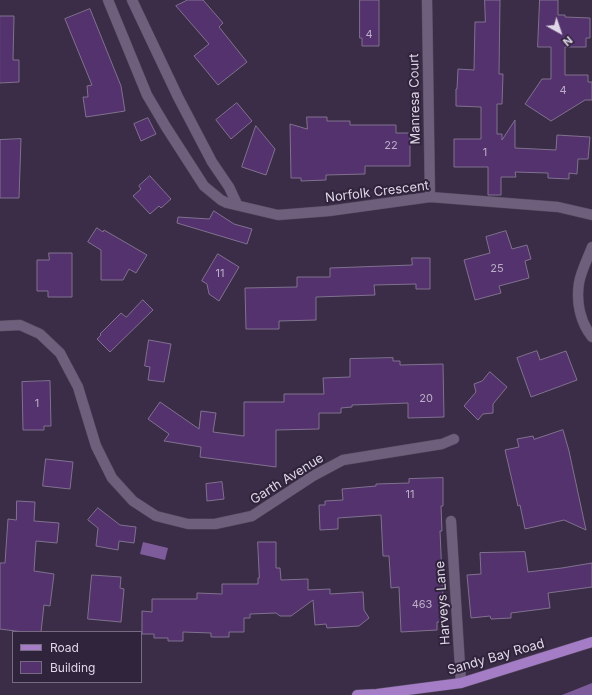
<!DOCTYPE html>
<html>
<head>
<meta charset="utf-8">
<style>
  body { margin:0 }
  #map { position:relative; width:592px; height:695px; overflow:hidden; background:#3b2d47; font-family:Inter,sans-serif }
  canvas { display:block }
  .legend { position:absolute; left:12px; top:631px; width:130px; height:52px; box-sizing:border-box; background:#30233c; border:1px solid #766b80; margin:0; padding:5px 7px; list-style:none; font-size:12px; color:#dfd7e7 }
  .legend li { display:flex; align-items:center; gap:8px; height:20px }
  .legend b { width:20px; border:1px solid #766b80 }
  .north { position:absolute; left:540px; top:12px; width:40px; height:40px; -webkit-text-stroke:3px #30233c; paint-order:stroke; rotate:140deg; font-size:11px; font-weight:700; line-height:16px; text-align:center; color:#dfd7e7 }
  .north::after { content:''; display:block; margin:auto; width:14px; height:18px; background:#dfd7e7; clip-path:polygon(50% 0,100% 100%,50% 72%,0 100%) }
</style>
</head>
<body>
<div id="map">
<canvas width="592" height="695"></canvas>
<ul class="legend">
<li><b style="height:5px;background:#a57dc6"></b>Road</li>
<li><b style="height:11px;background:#53326d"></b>Building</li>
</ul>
<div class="north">N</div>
</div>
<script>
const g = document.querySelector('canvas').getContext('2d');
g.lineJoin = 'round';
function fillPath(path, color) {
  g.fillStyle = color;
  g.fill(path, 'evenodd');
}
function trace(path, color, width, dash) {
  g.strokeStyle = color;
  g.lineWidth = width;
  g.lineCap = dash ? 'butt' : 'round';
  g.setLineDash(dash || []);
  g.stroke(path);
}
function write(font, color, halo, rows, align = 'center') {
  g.font = font + ' Inter,sans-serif';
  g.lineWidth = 4;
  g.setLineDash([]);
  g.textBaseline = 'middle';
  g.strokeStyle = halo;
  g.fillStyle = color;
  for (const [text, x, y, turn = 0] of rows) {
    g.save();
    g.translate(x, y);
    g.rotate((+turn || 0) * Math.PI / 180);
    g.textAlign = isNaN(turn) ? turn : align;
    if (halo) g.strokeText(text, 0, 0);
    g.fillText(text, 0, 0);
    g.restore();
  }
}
const water = new Path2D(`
  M 143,542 L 168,548 L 165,560 L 140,554 Z
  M 592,683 L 592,695 L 562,695 Z`);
const building = new Path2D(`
  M 188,0 L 203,0 L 223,23 L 219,27 L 247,62 L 218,85 L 194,56 L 209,44 L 176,6 Z
  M 360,0 L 379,0 L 379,46 L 362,46 L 362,38 L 360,38 Z
  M 485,0 L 500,0 L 499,74 L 503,74 L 502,104 L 497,104 L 497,134 L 502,134 L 502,140 L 515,120 L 515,148 L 556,150 L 557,135 L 590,137 L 588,159 L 578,159 L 577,174 L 569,173 L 569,179 L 548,178 L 548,173 L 515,172 L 516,177 L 501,177 L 501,195 L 488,195 L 488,167 L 454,167 L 454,139 L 481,139 L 481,107 L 456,106 L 456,89 L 457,89 L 458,69 L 474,70 L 475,22 L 485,22 Z
  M 540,0 L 558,0 L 558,15 L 565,15 L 565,17 L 590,18 L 590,38 L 586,38 L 586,47 L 565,47 L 565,75 L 588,75 L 588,82 L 592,82 L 592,100 L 585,100 L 551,121 L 525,104 L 542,79 L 551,79 L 551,47 L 538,47 Z
  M 90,9 L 121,86 L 125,111 L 86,117 L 83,97 L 88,97 L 87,86 L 92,85 L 65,19 Z
  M 0,16 L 14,16 L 13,60 L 19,60 L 19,82 L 0,83 Z
  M 237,103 L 252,121 L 231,139 L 216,120 Z
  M 307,117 L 327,117 L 327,121 L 350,121 L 350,125 L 396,125 L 396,133 L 410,133 L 410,166 L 365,166 L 365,174 L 326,175 L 326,180 L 301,181 L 301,178 L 291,178 L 290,124 L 307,129 Z
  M 148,118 L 156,134 L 141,141 L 134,124 Z
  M 256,126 L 275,149 L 266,175 L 242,167 Z
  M 21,139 L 19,198 L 0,198 L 0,140 Z
  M 150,176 L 171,199 L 161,208 L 159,206 L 150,214 L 133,196 L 141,189 L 139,186 Z
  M 214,211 L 234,224 L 252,229 L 247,244 L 177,223 L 178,217 L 209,219 Z
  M 97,228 L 103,232 L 104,230 L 147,255 L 136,273 L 129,269 L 123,280 L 101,280 L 101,250 L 88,242 Z
  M 506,231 L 512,249 L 527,245 L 531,259 L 525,261 L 529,278 L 499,286 L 501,293 L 475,300 L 464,260 L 490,253 L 486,237 Z
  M 49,253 L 72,253 L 72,297 L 48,297 L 48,291 L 37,291 L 37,260 L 49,260 Z
  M 218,254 L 239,267 L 219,301 L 209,294 L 207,284 L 202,281 Z
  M 412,258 L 430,258 L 430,289 L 416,289 L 416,284 L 374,285 L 375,295 L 316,297 L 316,320 L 279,321 L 279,329 L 246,329 L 245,288 L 297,287 L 297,277 L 330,277 L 330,268 L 412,265 Z
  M 143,300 L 153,310 L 110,352 L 97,339 L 101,335 L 100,334 L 121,313 L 126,317 Z
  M 149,340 L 171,344 L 164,382 L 148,380 L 150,367 L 145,366 Z
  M 537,351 L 540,360 L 566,351 L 577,380 L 531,397 L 517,358 Z
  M 393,358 L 393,361 L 400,361 L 400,365 L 443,364 L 444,417 L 408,418 L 408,403 L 352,405 L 352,407 L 341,408 L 341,413 L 319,413 L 319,429 L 276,430 L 276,467 L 200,457 L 201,447 L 164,441 L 169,434 L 148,419 L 160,402 L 199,429 L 201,411 L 216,413 L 213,432 L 244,436 L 244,402 L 284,402 L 284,394 L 324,394 L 323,378 L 350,377 L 350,359 Z
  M 490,372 L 507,387 L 493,404 L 493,413 L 483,414 L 478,420 L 464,406 L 476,392 L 474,384 L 482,381 Z
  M 50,381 L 51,426 L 44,426 L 44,430 L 23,430 L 22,382 Z
  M 563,430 L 569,451 L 586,530 L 564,520 L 525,529 L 520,505 L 518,506 L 505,450 L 519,447 L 517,439 L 533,436 L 534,439 Z
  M 46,459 L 73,462 L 70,489 L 43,486 Z
  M 443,478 L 443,506 L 441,506 L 442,531 L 440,531 L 444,622 L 437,622 L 437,630 L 401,632 L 399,587 L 391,588 L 389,556 L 383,556 L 381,515 L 338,518 L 338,529 L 320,530 L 319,505 L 325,505 L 325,501 L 343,500 L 342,489 L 376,486 L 376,484 L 409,483 L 409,479 Z
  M 222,482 L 224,499 L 207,501 L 206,484 Z
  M 17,501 L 35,502 L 34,521 L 59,523 L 57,543 L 36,541 L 34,571 L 54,574 L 50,606 L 44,605 L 41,632 L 23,632 L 0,629 L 0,563 L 5,563 L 8,519 L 16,520 Z
  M 98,508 L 120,525 L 136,527 L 134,543 L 119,541 L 118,550 L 96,546 L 98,528 L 88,520 Z
  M 258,542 L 276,542 L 276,568 L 280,568 L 281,580 L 308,579 L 308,590 L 330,589 L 330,594 L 363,592 L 364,610 L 369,618 L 359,626 L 327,628 L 326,624 L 315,625 L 313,600 L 291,616 L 280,616 L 276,613 L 250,614 L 250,618 L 244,618 L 244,632 L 229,632 L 229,637 L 211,637 L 211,633 L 183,632 L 183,641 L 168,641 L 168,638 L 154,638 L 154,634 L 142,634 L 142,611 L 152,612 L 152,599 L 197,599 L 197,593 L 222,594 L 222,584 L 258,584 L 258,578 L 259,578 Z
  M 525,552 L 528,572 L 562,568 L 592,563 L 592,587 L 548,593 L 550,608 L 511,613 L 511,618 L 491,619 L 490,616 L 471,618 L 467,575 L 481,574 L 480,553 Z
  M 92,575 L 121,577 L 120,588 L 124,589 L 121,622 L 88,619 Z`);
const minor = new Path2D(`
  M 108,0 L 147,95 L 166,127 L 204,186 L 221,200 L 227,203 L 278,215 L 329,211 L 430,197 L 558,207 L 592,215
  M 132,0 L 178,97 L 212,162 L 229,187 L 237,204
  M 427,0 L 430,197
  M 592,247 C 588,258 581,271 579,283 C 576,302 580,322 592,337
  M 0,326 L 20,325 L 40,334 L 60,353 L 78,387 L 96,446 L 112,478 L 133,501 L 156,516 L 188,524 L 215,524 L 252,516 L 313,476 L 343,460 L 442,444 L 454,439
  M 451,521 L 461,683`);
const primary = new Path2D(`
  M 357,695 L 377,694 L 461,683 L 592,642`);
const numberNames = [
  ["4",369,35],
  ["4",563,91],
  ["22",391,146],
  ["1",485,153],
  ["25",497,269],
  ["11",220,274],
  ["20",426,399],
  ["1",37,404],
  ["11",410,495],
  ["463",422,605]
];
const streetNames = [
  ["Manresa Court",415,99,-91],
  ["Norfolk Crescent",377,192,-7],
  ["Garth Avenue",287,479,-32],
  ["Harveys Lane",443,603,-94],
  ["Sandy Bay Road",496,657,-16]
];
fillPath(water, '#7e5c9b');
fillPath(building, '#53326d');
trace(building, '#81718f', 1);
trace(minor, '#574b60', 11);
trace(primary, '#574b60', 11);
trace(minor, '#6e5f7c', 10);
trace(primary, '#a57dc6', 10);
write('11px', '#bcaec8', null, numberNames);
write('13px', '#dfd7e7', '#30233c', streetNames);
</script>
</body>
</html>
